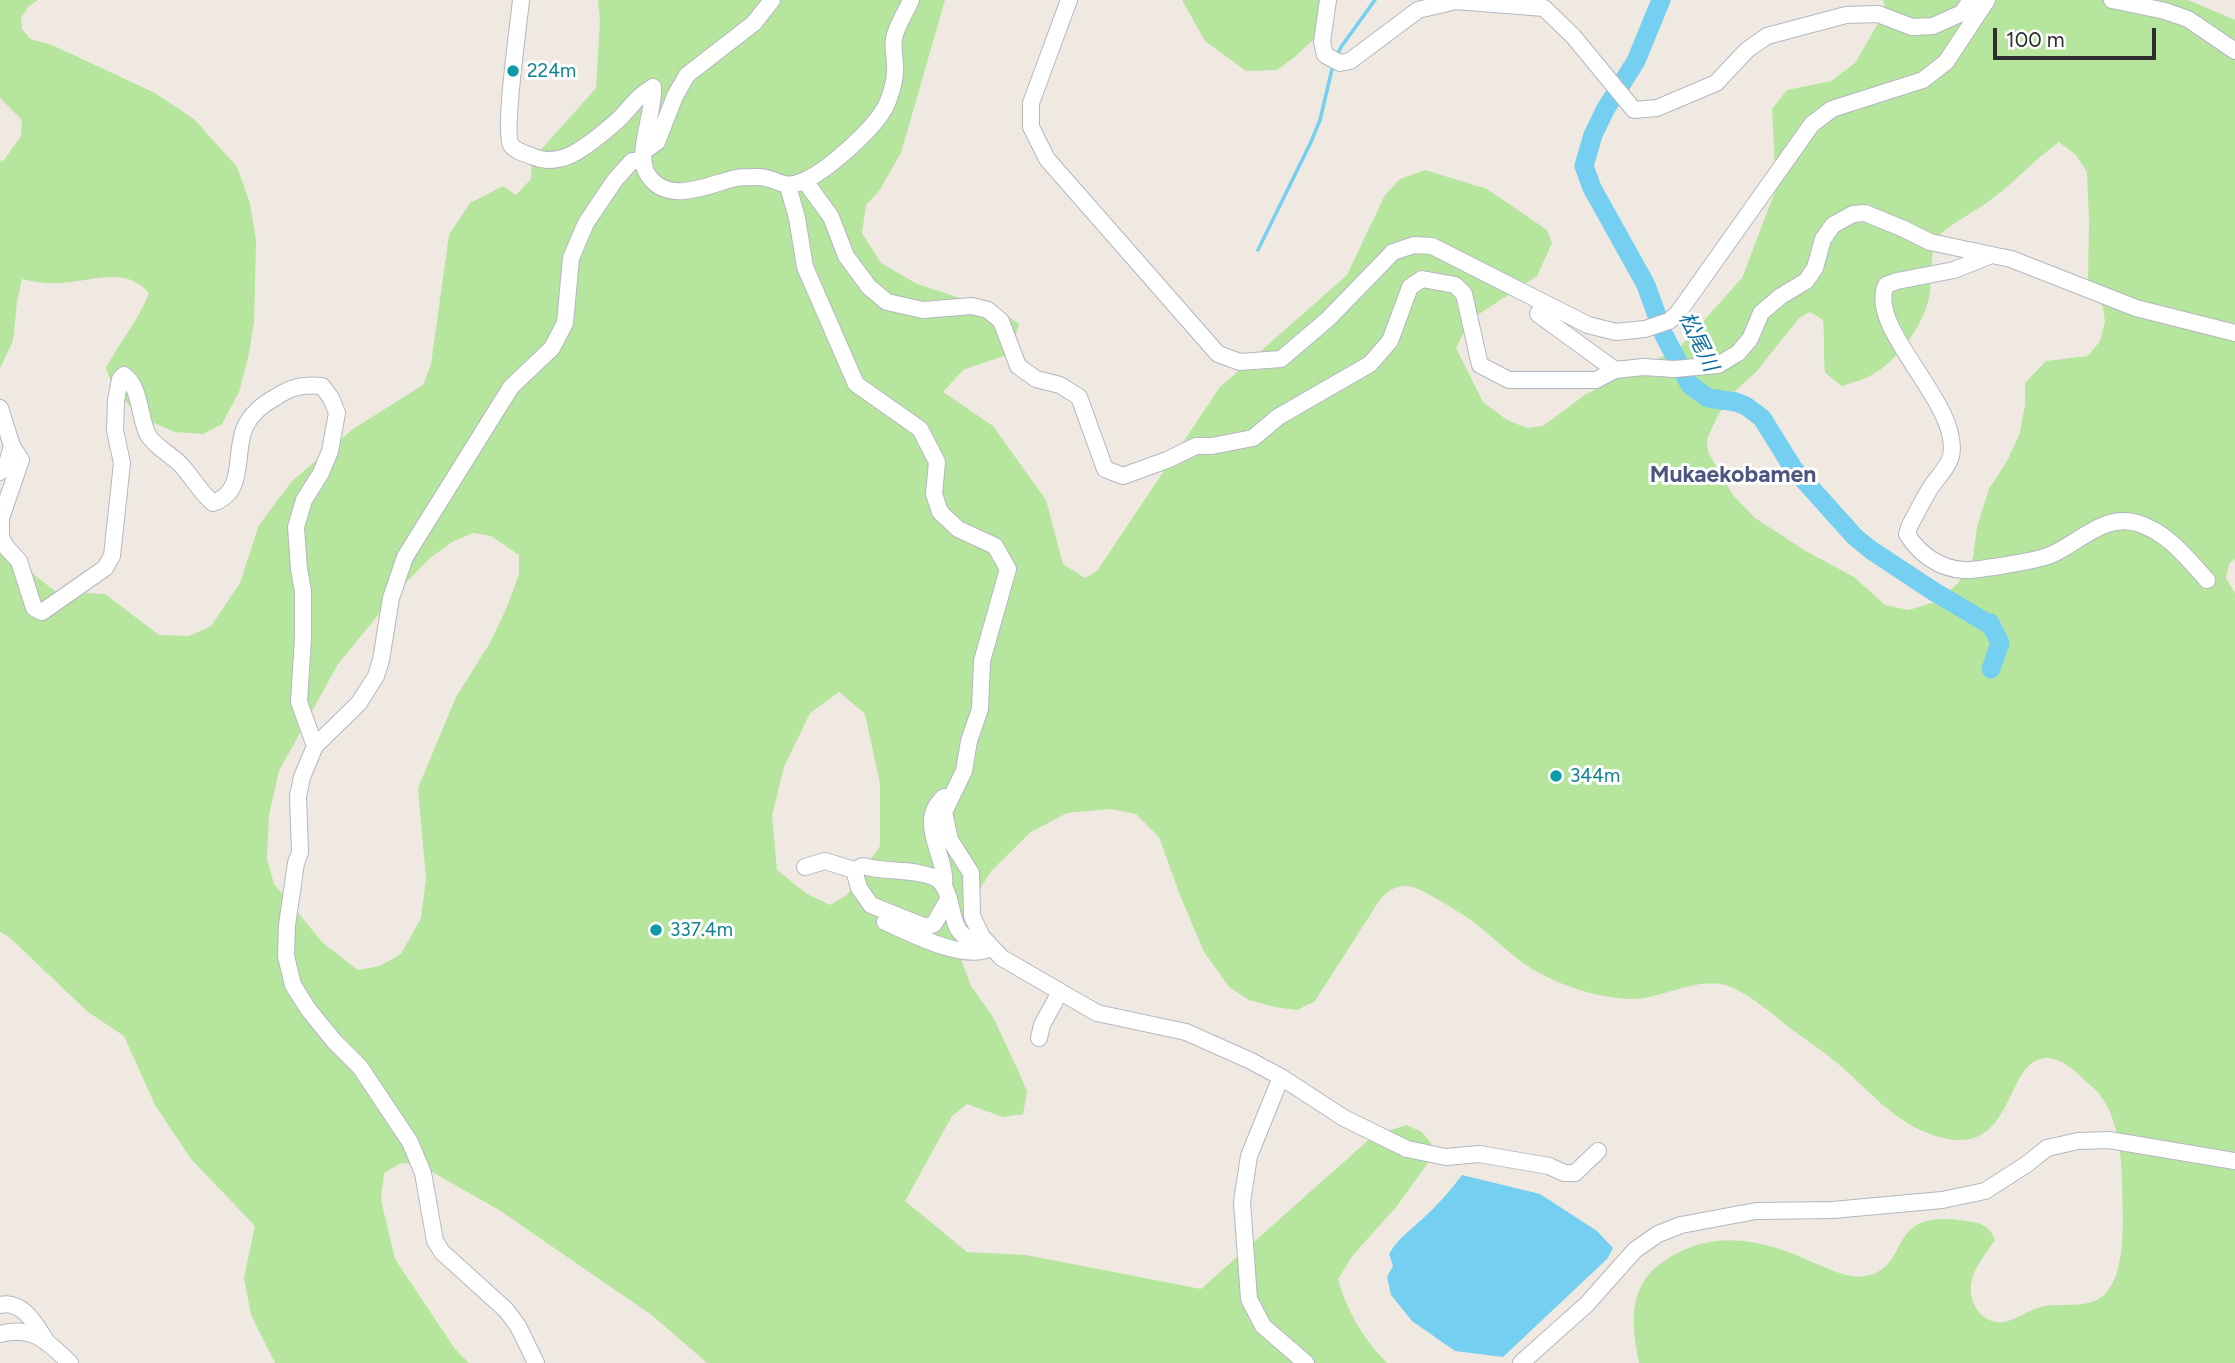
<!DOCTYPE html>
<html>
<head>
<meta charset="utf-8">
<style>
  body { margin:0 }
  #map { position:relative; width:2235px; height:1363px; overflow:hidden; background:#efe9e1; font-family:Figtree,sans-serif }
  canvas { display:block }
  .scale { position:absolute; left:1993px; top:28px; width:163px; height:32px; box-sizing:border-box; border:4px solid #2e2e2e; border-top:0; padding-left:9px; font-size:21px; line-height:24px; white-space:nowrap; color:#2e2e2e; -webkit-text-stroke:5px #fff; paint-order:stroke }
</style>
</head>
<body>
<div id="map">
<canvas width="2235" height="1363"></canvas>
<div class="scale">100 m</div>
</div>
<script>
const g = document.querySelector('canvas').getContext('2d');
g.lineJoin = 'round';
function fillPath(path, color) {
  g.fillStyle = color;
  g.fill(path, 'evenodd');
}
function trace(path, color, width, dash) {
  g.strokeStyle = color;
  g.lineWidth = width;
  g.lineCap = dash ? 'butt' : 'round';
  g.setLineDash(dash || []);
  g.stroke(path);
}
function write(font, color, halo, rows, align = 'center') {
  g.font = font + ' Figtree,"Noto Sans JP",sans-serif';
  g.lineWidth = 6;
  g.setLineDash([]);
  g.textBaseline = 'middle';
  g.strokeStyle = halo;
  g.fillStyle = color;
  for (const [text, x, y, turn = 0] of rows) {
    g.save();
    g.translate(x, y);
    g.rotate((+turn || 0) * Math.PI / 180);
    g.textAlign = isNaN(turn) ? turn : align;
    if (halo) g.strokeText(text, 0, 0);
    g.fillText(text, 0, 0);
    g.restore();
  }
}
const green = new Path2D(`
  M 0,0 L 38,0 L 28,7 L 21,18 L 22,29 L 30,39 L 52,45 L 155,93 L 194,119 L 237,167 L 250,203 L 256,241 L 254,322 L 248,358 L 239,392 L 222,424 L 203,434 L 175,432 L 154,423 L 133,409 L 114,390 L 106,368 C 119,343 140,318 149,293 C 125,265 92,282 60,283 C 47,284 35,282 22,279 L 17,302 L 13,341 L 0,368 L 0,161 L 4,160 L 21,136 L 22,120 L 0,98 Z
  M 598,0 L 945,0 L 901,153 L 879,191 L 866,205 L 862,233 L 881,263 L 917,284 L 1000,311 L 1019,324 L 1010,354 L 963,370 L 943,392 L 993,426 L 1046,500 L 1063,564 L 1085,578 L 1097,571 L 1220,387 L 1347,275 L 1385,195 L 1400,179 L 1425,170 L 1487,189 L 1547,230 L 1552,243 L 1537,276 L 1470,320 L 1456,348 L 1483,402 L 1507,420 L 1527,428 L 1543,426 L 1586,394 L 1678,349 L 1742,278 L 1776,189 L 1772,109 L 1787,90 L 1831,81 L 1855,63 L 1886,10 L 1883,0 L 2188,0 L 2235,20 L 2235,559 L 2229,564 L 2226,578 L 2235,593 L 2235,1363 L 1639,1363 C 1631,1322 1627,1284 1667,1259 C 1716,1228 1765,1240 1814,1263 C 1829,1269 1849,1279 1865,1276 C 1915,1267 1881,1207 1967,1221 C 1981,1223 1990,1226 1995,1240 C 1987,1252 1976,1265 1972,1279 C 1966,1300 1981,1326 2005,1322 C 2017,1319 2028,1310 2041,1307 C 2065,1301 2095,1313 2111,1286 C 2127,1260 2122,1209 2122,1178 C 2121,1147 2116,1105 2089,1084 C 2078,1074 2062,1057 2046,1058 C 2002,1060 2017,1164 1933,1135 C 1893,1122 1867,1088 1836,1062 C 1823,1051 1808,1041 1794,1031 C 1774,1016 1754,997 1731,987 C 1698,974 1663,1000 1630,999 C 1624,999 1617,998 1611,997 C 1582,993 1557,983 1532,969 C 1511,956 1492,936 1472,921 C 1461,913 1450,907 1439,900 C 1428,894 1417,886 1404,886 C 1394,886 1388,892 1381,898 L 1315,1001 L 1297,1010 L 1275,1007 L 1249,1000 L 1229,987 L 1204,952 L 1180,895 L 1159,837 L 1136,814 L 1110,809 L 1067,813 L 1031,832 L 992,870 L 969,905 L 960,938 L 962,962 L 971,986 L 993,1017 L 1021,1077 L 1027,1092 L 1023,1114 L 1003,1117 L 967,1104 L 952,1116 L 905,1201 L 967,1252 L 1026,1255 L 1201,1289 L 1373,1136 L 1406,1125 L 1422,1132 L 1431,1143 L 1432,1157 L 1397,1206 L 1353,1255 L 1338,1279 C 1347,1311 1363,1339 1387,1363 L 707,1363 L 653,1316 L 499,1210 L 420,1165 L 401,1163 L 384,1173 L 381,1200 L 395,1259 L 455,1349 L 469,1363 L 275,1363 L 251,1315 L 244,1278 L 255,1226 L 191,1159 L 155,1105 L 124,1036 L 88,1012 L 9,937 L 0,932 L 0,548 L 55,591 L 105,594 L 159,635 L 189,636 L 211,626 L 240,583 L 259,525 L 292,481 L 353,429 L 423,385 L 431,364 L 449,235 L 470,203 L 503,186 L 516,195 L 531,179 L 532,160 L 596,88 L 600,21 ZM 2059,142 L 2076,155 L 2087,172 L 2089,222 L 2088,280 L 2103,307 L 2105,322 L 2100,341 L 2088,356 L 2046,361 L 2025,383 L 2025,405 L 2020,433 L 2007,461 L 1989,489 L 1977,527 L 1973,558 L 1958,583 L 1938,601 L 1909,610 L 1885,605 L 1854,577 L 1804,550 L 1755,518 L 1733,495 L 1708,452 L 1707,439 L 1718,415 L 1735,391 L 1756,372 L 1799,318 L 1810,312 L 1823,320 C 1825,338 1823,355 1825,373 L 1842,386 C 1850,383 1860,381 1868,377 C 1894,365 1923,327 1929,298 C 1933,280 1928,250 1940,235 C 1947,226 1978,210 1989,201 C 2014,183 2034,160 2059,142 ZM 473,533 L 491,536 L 519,555 L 519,574 L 507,607 L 490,643 L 456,697 L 418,788 L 426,879 L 421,918 L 401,954 L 380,966 L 358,970 L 323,943 L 274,884 L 267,859 L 269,815 L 279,771 L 338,664 L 397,592 L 430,558 L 452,542 ZM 839,692 L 865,714 L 880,784 L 880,846 L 847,895 L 830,905 L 807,894 L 777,870 L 772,816 L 784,767 L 810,713 Z
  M 1182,0 L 1330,0 L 1326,18 L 1314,39 L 1296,56 L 1277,70 L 1246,71 L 1205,41 Z`);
const water = new Path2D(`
  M 1462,1175 L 1540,1194 L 1597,1231 L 1613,1248 L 1607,1259 L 1503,1357 L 1455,1351 L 1412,1321 L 1391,1295 L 1387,1277 L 1393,1266 L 1389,1254 C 1400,1237 1406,1234 1420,1221 C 1436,1207 1450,1191 1462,1175 Z`);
const stream = new Path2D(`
  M 1337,55 L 1341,47 L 1375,0
  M 1258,250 L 1311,142 L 1320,120 L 1333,65`);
const river = new Path2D(`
  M 1661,0 L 1636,61 L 1605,110 L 1593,135 L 1584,166 L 1592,188 L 1646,285 L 1664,335 L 1690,385 L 1708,398 L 1736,402 L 1746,406 L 1762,418 L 1793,468 L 1855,537 L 1871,550 L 1933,591 L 1987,623 L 1990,623 L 2000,643 L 1991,669`);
const minor = new Path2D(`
  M 521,0 C 519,22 503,132 511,145 C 516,152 527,154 534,157 C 551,164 569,158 584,147 C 596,139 608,129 618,120 C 632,106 635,98 653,87 C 655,112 634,155 648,175 C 668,206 709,184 736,178 C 743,177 751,177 758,177 C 777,177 782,191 803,181 C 826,172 870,132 883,111 C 889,102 895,82 895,71 C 896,61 892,49 894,39 C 896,26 906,12 911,0
  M 1069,0 L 1031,103 L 1031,127 L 1047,159 L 1218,354 L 1240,362 L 1281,359 L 1328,319 L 1393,252 L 1414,245 L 1432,246 L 1588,325 L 1616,332 L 1645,329 L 1669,321 L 1678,313 L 1812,124 L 1832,109 L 1923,80 L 1946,62 L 1987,0
  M 1328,0 L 1322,42 L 1325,55 L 1340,63 L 1350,61 L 1418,10 L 1456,1 L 1544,8 L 1573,36 L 1634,110 L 1657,108 L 1716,83 L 1747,50 L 1767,36 L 1846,15 L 1878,14 L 1912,27 L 1933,26 L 1962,13 L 1971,0
  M 2112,0 L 2165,11 L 2188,19 L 2235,51
  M 644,151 L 657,142 L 675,96 L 687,75 L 754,23 L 772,0
  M 805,181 L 831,217 L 846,256 L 869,287 L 887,302 L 923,310 L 972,306 L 988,310 L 1001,321 L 1018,366 L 1036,379 L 1060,385 L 1079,397 L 1105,469 L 1123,476 L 1167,460 L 1196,446 L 1212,446 L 1253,438 L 1278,417 L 1370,364 L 1390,341 L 1410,287 L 1422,279 L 1455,285 L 1464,294 L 1480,365 L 1509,380 L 1596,380 L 1615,370 L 1643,367 L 1675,369 L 1718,365 L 1738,353 L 1750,339 L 1761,313 L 1781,296 L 1806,281 L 1815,268 L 1823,239 L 1833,225 L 1853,214 L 1865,213 L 1904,229 L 1930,242 L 2011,259 L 2136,308 L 2235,333
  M 788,186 L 797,218 L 805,267 L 856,384 L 920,429 L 937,462 L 934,494 L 940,512 L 958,529 L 995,546 L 1008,569 L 982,661 L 980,709 L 969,741 L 964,771 L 944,812 L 950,840 L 971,873 L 972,916 L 982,937 L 1002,958 L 1097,1013 L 1186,1032 L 1251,1061 L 1281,1077 L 1344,1118 L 1407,1149 L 1446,1157 L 1479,1154 L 1549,1166 L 1564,1173 L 1575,1173 L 1598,1151
  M 1989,256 L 1954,270 L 1897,281 L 1886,285 C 1866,329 1962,404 1951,456 C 1949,466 1937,478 1931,487 C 1923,500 1917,512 1910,525 L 1907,534 C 1919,554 1940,569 1964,570 C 1975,571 1989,567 2001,566 C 2017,563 2033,561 2048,556 C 2077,545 2103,513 2137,523 C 2166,531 2187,558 2207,580
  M 1543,303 L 1538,314 L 1615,370
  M 0,408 L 12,446 L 21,460 L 1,518 L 1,537 L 6,547 L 19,561 L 34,608 L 42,612 L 105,568 L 112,556 L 122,463 L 115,430 L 116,401 L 120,379 L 124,375 C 141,387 139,418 148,435 C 155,447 172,455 181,465 C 193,478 200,492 213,503 C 247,491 233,454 245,427 C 251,414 263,404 276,397 C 291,387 303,384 322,386 L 331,398 L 337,413 L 330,451 L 321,473 L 304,500 L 296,527 L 299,569 L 303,591 L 303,638 L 299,702 L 315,746
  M 0,472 L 7,463 L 12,446
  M 944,797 C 915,823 948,857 944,886
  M 805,867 L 825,861 L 854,870 L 863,866 C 886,873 910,868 933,877 C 952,885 949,913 958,929 C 963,937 972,942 979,947 L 990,946
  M 854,870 L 859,888 L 871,905 L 926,927 L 934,924 L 949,898
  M 885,922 C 910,933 960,959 986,950
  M 1039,1038 L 1042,1025 L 1060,992
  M 1281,1077 L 1249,1156 L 1242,1202 L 1249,1299 L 1263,1326 L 1306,1363
  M 0,1305 C 22,1300 35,1323 45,1339
  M 0,1334 C 33,1325 48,1342 70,1363
  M 536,1363 L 518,1326 L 506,1310 L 442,1252 L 435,1241 L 423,1173 L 410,1142 L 360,1067 L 334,1041 L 308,1009 L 293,985 L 286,956 L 287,925 L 296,863 L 300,852 L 298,796 L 302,777 L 315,746 L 359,703 L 376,676 L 381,660 L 391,598 L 405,557 L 511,387 L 552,348 L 565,323 L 571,258 L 586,223 L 615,180 L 632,161 L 642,161
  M 1521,1363 L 1587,1304 L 1635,1250 L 1658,1234 L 1681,1225 L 1756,1211 L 1833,1210 L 1942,1200 L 1985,1191 L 2027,1164 L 2047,1148 L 2078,1141 L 2109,1140 L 2235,1161`);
const markers = [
  [513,71,7,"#0f9aa8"],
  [1556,776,7,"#0f9aa8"],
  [656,930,7,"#0f9aa8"]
];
const cultureNames = [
  ["224m",527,71],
  ["344m",1570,776],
  ["337.4m",670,930]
];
const waterNames = [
  ["松尾川",1698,342,64]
];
const quarterNames = [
  ["Mukaekobamen",1733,475]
];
fillPath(green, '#b6e59e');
fillPath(water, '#75cff0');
trace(stream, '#75cff0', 3.5);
trace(river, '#75cff0', 19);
trace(minor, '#b4b7c1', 18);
trace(minor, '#fff', 16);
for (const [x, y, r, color] of markers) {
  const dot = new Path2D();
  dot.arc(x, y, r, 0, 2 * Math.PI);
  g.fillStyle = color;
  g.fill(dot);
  trace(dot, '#fff', 2.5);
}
write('19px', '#0d838f', '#fff', cultureNames, 'left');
write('italic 21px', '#0d6fa3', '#fff', waterNames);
write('bold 23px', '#4d5680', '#fff', quarterNames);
</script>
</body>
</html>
